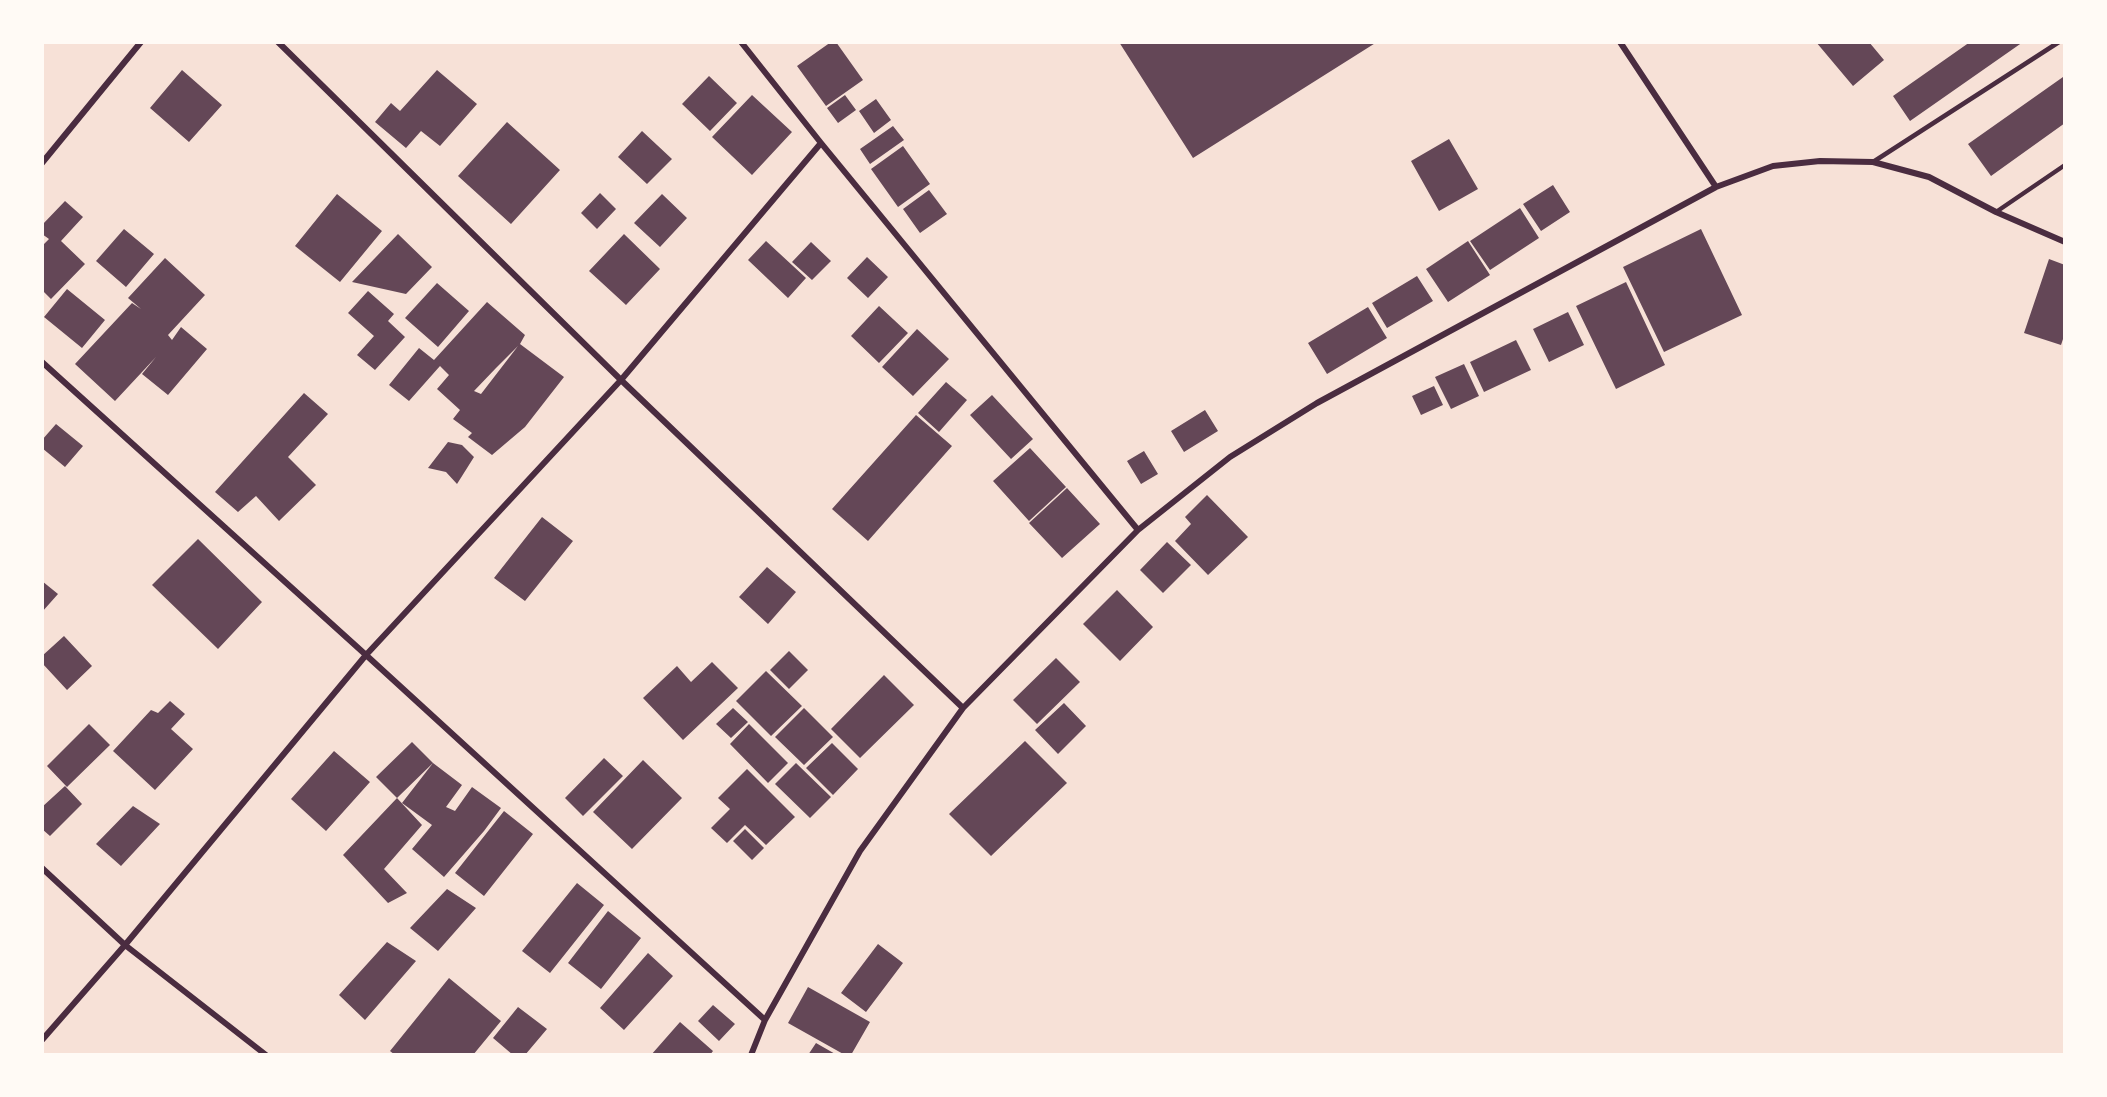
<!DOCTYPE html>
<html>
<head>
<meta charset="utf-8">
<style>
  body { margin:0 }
  #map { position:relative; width:2107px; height:1097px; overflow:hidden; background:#f7e1d7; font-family:Inter,sans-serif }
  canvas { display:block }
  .frame { position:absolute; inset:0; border:44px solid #fffaf5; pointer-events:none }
</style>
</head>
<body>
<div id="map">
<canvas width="2107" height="1097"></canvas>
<div class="frame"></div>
</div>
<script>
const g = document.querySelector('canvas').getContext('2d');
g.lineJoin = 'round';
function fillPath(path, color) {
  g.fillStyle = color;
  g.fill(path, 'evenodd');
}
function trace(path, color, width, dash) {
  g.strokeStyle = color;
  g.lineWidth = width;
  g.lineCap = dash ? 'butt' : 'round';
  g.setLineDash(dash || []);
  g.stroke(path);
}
const building = new Path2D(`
  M 831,42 L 836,42 L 863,80 L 826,106 L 797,66 Z
  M 1119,42 L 1377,42 L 1193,158 Z
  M 1816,42 L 1869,42 L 1884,60 L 1853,86 Z
  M 1970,42 L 2023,42 L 1910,121 L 1893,96 Z
  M 182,70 L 222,105 L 189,142 L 150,108 Z
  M 437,70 L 477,104 L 440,146 L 421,131 L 406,148 L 375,122 L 391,103 L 400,111 Z
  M 709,76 L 737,103 L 710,131 L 682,104 Z
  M 2063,77 L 2065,80 L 2065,123 L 1991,176 L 1968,144 Z
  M 752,95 L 792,132 L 752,175 L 712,137 Z
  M 845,95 L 856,110 L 838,123 L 827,108 Z
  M 876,99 L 891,120 L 874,133 L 859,111 Z
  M 507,122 L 560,170 L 511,224 L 458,176 Z
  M 893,126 L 904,140 L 870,164 L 860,149 Z
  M 642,131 L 672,159 L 647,184 L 618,157 Z
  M 1449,139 L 1478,189 L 1439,211 L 1411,161 Z
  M 903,146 L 930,184 L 898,207 L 871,169 Z
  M 1553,185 L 1570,212 L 1541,231 L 1523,204 Z
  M 929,190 L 947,214 L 920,233 L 903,209 Z
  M 600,193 L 616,209 L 597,229 L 581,213 Z
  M 337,194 L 382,231 L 340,282 L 295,246 Z
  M 662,194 L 687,218 L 660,247 L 634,223 Z
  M 65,201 L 83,217 L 61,241 L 85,264 L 51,299 L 42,290 L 42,246 L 49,239 L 42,234 L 42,225 Z
  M 1520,208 L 1539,238 L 1490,270 L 1470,241 Z
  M 124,229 L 154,254 L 126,287 L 96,261 Z
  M 1701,229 L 1742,315 L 1664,352 L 1623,267 Z
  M 398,234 L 432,267 L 406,294 L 352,282 Z
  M 624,234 L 660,269 L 626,305 L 589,271 Z
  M 766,241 L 806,278 L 788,298 L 748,260 Z
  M 1468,241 L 1490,275 L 1448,302 L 1426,269 Z
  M 811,242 L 831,261 L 812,280 L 792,262 Z
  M 867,257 L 888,277 L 868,298 L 847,278 Z
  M 165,258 L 205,295 L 168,335 L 172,340 L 181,327 L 207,349 L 168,395 L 142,374 L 156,357 L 115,401 L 75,364 L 132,303 L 141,309 L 128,298 Z
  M 2049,259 L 2065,265 L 2065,333 L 2061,345 L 2024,333 Z
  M 1417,276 L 1433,301 L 1387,328 L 1372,303 Z
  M 1626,282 L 1665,365 L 1616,389 L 1576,306 Z
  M 437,283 L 469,311 L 438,347 L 405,318 Z
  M 67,289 L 105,320 L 82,348 L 44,317 Z
  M 368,291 L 394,314 L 388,321 L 405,337 L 375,370 L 357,355 L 374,336 L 348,313 Z
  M 487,302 L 525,335 L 520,344 L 564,377 L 525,427 L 492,455 L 468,437 L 472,433 L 453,419 L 460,410 L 437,389 L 449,375 L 440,366 L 409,401 L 389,385 L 419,348 L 434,360 ZM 518,346 L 481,394 L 474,391 L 496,368 Z
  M 879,306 L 908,333 L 879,363 L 851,336 Z
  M 1368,307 L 1387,338 L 1327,374 L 1308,343 Z
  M 1568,312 L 1584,345 L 1549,362 L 1533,329 Z
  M 917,329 L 949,359 L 913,396 L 882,367 Z
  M 1516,340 L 1531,370 L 1484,392 L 1470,362 Z
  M 1464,364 L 1479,396 L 1451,409 L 1435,377 Z
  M 946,382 L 967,400 L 939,432 L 918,413 Z
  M 1434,386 L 1443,405 L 1421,415 L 1412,396 Z
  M 304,393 L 328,414 L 288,457 L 316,485 L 279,521 L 256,496 L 238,512 L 215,492 Z
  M 992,395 L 1033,439 L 1011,459 L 970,415 Z
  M 1205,410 L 1218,431 L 1184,452 L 1171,431 Z
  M 916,415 L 952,446 L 868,541 L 832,509 Z
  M 56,424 L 83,446 L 65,467 L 42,448 L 42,440 Z
  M 448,442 L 462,445 L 474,457 L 457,484 L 446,472 L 428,468 Z
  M 1030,448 L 1066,487 L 1029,521 L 993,481 Z
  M 1144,451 L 1158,474 L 1141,484 L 1127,461 Z
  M 1067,488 L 1100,524 L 1062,558 L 1029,523 Z
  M 1207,495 L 1248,537 L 1208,575 L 1175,541 L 1191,524 L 1185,517 Z
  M 542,517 L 573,541 L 525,601 L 494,578 Z
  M 198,539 L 262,602 L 218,649 L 152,585 Z
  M 1167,542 L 1191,565 L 1163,593 L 1140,570 Z
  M 767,567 L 796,592 L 768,624 L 739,597 Z
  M 42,581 L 58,594 L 42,612 Z
  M 1117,590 L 1153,627 L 1120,661 L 1083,624 Z
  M 64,636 L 92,666 L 67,690 L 42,663 L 42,656 Z
  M 789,651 L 808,670 L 789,689 L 770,670 Z
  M 1056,658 L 1080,682 L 1037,724 L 1013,700 Z
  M 712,662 L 738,688 L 683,740 L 643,698 L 677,666 L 691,682 Z
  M 766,671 L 802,706 L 771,736 L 736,701 Z
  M 884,675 L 914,705 L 860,758 L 831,729 Z
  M 170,701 L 185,714 L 171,729 L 193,749 L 155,790 L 113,751 L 151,710 L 158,713 Z
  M 1064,703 L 1086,726 L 1058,754 L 1035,730 Z
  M 733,708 L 748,722 L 731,738 L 716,724 Z
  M 804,708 L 833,737 L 804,765 L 775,737 Z
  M 89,724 L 110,745 L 67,787 L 47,766 Z
  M 749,724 L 788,763 L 768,783 L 730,744 Z
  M 1025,741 L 1067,783 L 991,856 L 949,814 Z
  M 412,742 L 433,763 L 462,785 L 446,807 L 455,811 L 472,787 L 501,808 L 484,831 L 444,877 L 412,849 L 432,825 L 402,803 L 433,763 L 397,798 L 422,825 L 384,869 L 407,893 L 388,903 L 343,855 L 397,798 L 376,777 Z
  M 832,743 L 858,769 L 833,795 L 806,768 Z
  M 334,751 L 370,782 L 326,831 L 291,799 Z
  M 604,758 L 623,776 L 583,816 L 565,798 Z
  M 643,760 L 682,798 L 632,849 L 593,812 Z
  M 796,763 L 831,797 L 810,818 L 775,784 Z
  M 747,769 L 795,817 L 766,845 L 745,825 L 727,843 L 711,828 L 730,809 L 718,798 Z
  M 65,786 L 82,804 L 50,836 L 42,829 L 42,807 Z
  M 133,806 L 160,824 L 121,866 L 96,844 Z
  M 504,811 L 533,834 L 484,896 L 455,873 Z
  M 745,829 L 764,848 L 752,860 L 733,841 Z
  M 577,883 L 604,905 L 550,973 L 522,951 Z
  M 447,889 L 476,908 L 438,951 L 410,928 Z
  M 608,911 L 641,938 L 601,989 L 568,963 Z
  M 387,942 L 416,961 L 365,1020 L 339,995 Z
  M 878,944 L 903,963 L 866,1012 L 841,993 Z
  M 648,953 L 673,976 L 624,1030 L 600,1008 Z
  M 449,978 L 501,1021 L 473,1055 L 395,1055 L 390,1051 Z
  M 808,987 L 870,1022 L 851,1055 L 845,1055 L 788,1023 Z
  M 713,1005 L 735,1024 L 719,1041 L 698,1021 Z
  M 518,1007 L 547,1029 L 525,1055 L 513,1055 L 493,1038 Z
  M 680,1022 L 713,1051 L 710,1055 L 651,1055 Z
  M 816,1043 L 837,1055 L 808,1055 Z`);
const service = new Path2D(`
  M 1873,162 L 2059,42
  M 1996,212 L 2065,165`);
const minor = new Path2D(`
  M 278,42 L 621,380 L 963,708
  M 741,42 L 821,143 L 1138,530
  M 1620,42 L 1716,187
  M 42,163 L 141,42
  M 42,362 L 366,655 L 765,1020
  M 42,868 L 125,945 L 266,1055
  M 42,1040 L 125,945 L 366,655 L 621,380 L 821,143
  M 751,1055 L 765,1020 L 860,851 L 963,708 L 1138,530 L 1230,457 L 1317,403 L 1716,187 L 1773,166 L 1820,161 L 1873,162 L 1929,177 L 1996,212 L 2065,242`);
fillPath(building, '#644757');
trace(service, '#4a2c40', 4.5);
trace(minor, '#4a2c40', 6);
</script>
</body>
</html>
